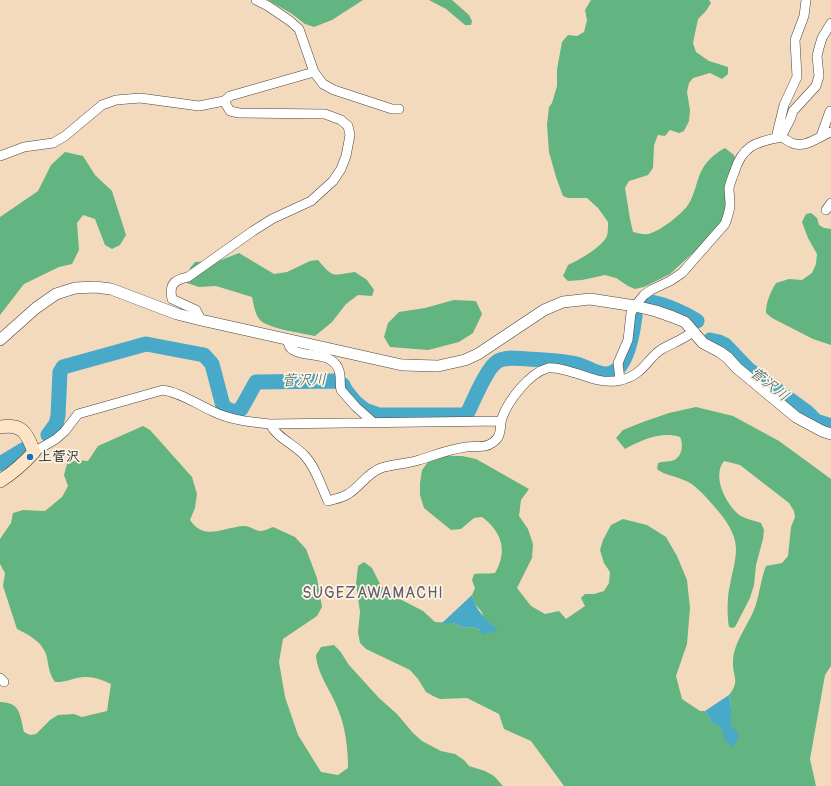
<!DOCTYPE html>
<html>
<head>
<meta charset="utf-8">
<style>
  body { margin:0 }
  canvas { display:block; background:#f4dabc }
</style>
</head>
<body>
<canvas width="831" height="786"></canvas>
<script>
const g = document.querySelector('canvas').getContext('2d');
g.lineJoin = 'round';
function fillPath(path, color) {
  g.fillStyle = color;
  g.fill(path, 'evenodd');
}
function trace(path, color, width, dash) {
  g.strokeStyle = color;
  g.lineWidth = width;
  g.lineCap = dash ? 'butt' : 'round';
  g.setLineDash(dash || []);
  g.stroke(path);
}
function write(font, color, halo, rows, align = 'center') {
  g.font = font + ' Pangolin,"Klee One",sans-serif';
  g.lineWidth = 3.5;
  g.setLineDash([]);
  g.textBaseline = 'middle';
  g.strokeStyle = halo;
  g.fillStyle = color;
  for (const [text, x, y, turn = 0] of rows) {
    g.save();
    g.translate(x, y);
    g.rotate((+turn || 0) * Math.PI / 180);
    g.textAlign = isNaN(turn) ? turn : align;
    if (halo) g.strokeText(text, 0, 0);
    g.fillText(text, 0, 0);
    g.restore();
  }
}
const forest = new Path2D(`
  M 268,0 L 363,0 L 332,20 L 314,27 L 305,24 L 292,14 Z
  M 429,0 L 452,0 L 469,15 L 472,21 L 471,25 L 465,25 L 446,9 Z
  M 591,0 L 709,0 L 711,3 L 706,11 L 698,19 L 693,43 L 696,52 L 709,61 L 728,67 L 728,74 L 722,79 L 710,73 L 693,78 L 689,83 L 687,92 L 690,110 L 689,121 L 684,131 L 679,133 L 670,130 L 665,136 L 658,135 L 654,145 L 653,168 L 648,175 L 629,181 L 625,188 L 630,219 L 633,232 C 638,233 644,235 648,234 C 659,232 682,214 688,205 C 694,196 696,184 700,174 C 704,163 715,153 725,148 L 734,155 L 736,161 L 727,210 L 720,225 L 693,253 L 670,274 L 644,287 L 635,289 L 628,286 L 616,278 L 605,275 L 582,280 L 568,281 L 563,276 L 568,265 C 579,260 602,247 607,236 C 608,232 608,226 608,222 L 598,208 L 587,198 L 568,198 L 563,196 L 556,177 L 549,152 L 547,125 L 549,107 L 552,103 L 557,86 L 557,69 L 562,42 L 568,35 L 577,36 L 584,32 L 587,20 L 585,10 Z
  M 65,152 L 83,156 L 95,175 L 112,191 L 126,235 L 120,245 L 112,249 L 105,245 L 95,219 L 83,215 L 77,223 L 79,250 L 72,264 L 59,267 L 24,284 L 0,315 L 0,217 L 38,191 L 51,165 Z
  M 811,213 L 817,218 L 819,225 L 824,228 L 831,229 L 831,345 L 813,339 L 772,318 L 766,313 C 766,302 770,293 776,283 L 789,279 L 802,280 L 812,273 L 816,264 L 817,254 L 808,238 L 802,222 L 806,214 Z
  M 239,253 L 274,274 L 287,272 L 310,261 L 318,260 C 334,279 332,275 355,272 L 367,280 L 374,290 L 372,296 L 358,295 L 346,304 L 332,322 L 315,336 C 301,333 271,329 261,321 C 255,316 254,305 252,297 L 216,286 L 199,287 L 187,283 L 190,268 L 195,262 L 221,260 Z
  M 454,300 L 476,301 L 482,314 L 473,333 L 459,342 L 428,350 L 390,347 L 384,337 L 388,323 L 399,312 L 425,308 Z
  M 696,407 L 733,416 L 779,441 L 831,479 L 831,666 L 825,675 L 810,759 L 816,786 L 564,786 L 531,741 L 504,729 L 499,714 L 467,698 L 440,699 L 433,696 L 426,692 L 418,679 L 410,670 L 366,649 L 360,643 L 358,632 L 360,612 L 356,584 L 358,566 L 364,562 L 372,568 L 381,586 L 400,599 L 423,611 L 435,622 L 453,623 L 465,628 L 473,627 L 480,630 L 497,630 L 484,618 L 481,611 L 474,603 L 472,595 L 475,588 L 472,580 L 474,574 C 481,573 487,574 495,573 C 508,551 502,532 482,517 L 474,518 L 461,529 L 451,530 L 424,508 L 420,495 L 420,483 L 422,470 L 428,462 L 447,456 L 462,456 L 476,459 L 529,489 L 521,500 L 519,516 L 528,529 L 533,544 L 532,558 L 517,588 L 531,606 L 545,614 L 559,611 L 566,619 L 585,606 L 581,598 L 585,594 L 594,594 L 604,591 L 609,583 L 610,572 L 604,563 L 600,550 L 603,540 L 611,525 L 623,519 L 647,525 L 666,537 L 677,556 L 687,580 L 690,608 L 687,644 L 676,676 L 682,699 L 700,711 L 705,711 L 709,716 L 710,721 L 719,725 L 724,732 L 731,729 L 731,707 L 729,695 C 741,680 732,677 733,661 C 734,640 750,624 756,604 C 760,592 761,578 766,566 L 782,563 L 788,556 L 791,527 L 795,517 L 794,511 L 789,503 L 740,465 L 724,461 C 712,476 725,502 738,514 C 744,519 753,520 761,523 L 764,530 L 763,539 L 756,565 L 754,585 L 750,598 L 735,627 L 732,628 L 729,627 C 727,616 727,596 730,585 C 732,573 736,561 736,549 C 736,532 723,516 712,504 C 706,497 698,488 690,483 C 681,477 663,475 657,469 L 658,463 C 663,461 666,462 671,461 C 682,459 684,445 680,437 C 661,431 642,440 625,449 L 616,438 L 623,430 L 643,422 L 669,413 Z
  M 143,426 L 150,430 L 192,477 L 197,494 L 195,508 L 190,520 C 204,541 222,528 243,526 C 249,525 255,531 261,531 C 264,531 270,528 273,527 L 295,537 L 306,549 L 317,578 L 322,607 L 317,616 L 283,639 L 279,662 L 285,697 L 298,735 L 321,772 L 338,775 L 348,768 C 348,750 346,730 339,712 C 333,693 317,675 316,655 L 321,647 L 334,645 L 340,651 L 349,665 L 379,698 L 397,714 L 413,733 L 422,741 L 441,751 L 455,754 L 464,760 L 469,766 L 485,771 L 494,776 L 503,786 L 0,786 L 0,702 C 21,702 20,716 24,732 L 30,735 L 36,734 L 50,720 L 58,715 L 74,714 L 82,717 L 107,711 L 111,684 C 101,679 89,675 77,678 C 68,680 66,682 55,682 C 48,672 49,665 46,654 C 41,641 29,635 17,629 L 3,586 L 5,573 L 0,564 L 0,539 L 11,523 L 13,513 L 23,510 L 45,511 L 62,497 L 68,486 L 64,475 L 67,464 L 77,460 L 88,461 L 98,446 Z`);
const water = new Path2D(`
  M 472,595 C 475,610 487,621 498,630 L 483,635 L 480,630 L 473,627 L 465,628 L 453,623 L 442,623 Z
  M 729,695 L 731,707 L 731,728 L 737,730 L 739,737 L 732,748 L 723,737 C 724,727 718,725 710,721 L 709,716 L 705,711 Z`);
const river = new Path2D(`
  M 648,301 C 666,305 682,311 697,321
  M 710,340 L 719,342 L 725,345 L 748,369 L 807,412 L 816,421 L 831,426
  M 48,435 L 56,424 L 58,416 L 60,372 L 63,367 L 146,344 L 204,355 L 212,364 L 223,406 L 227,409 L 234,412 L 241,409 L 256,382 L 337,381 L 343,385 L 346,391 L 355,402 L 365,410 L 379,415 L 462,415 L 466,414 L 469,410 C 474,399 488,366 498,361 C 507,356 519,359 528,359 C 546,360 563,360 580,365 C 589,368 596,374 606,374 C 627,374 633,332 635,316
  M 0,464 L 25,449`);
const minor = new Path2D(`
  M 256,0 L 268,6 L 290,21 L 299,29 L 314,72 L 323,84 L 334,90 L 392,109 L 399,109
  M 821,136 L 830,111
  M 781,137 L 790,120 L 793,111 L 816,86 L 819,76 L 817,56 L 819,48 L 822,38 L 831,23
  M 776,138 L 784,105 L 797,77 L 795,40 L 804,16 L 806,0
  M 0,156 L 24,147 L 53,143 L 65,136 L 102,105 L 116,100 L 140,98 L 199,106 L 224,101 L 230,96 L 314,72
  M 826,210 L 831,203
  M 201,320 L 196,310 L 172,299 C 169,284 174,280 188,277 L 253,231 L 272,219 L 311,201 L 333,181 L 341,169 L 346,156 L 350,135 L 348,126 L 341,120 L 325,114 L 239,113 L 230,111 L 224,101
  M 288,339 C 288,344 289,348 293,350 C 306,358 330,351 338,368 C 342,376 339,382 341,390 L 356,407 L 373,422
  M 620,380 L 618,363 L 628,340 L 631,313 L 635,306 L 644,295 L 651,290 L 670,281 L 682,273 L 725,224 C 727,218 730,211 730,204 C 730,198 729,193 729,188 C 730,183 732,178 734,173 C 742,146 755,142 781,137 C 785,138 788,142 792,143 C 804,149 820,136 831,132
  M 270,424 C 277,438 294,444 305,456 C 316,468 321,486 328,501 C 335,499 342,498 348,494 C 360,487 367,473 381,468 C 393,464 407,464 419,460 C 435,455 450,449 466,447 C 476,445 484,449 492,443 C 503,436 499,428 502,418 C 508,401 529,373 548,368 C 558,366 586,377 598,380 C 611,383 627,381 638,372 C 647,365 652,355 662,349 C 673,343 684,339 694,331
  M 34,452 L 56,439 L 65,431 L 78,414 L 163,390 C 181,393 195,403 212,411 C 230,420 250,422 270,424 L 501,421
  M 0,678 L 4,682`);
const tertiary = new Path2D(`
  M 0,340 L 36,308 L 56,294 L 75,288 L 95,287 L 111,289 L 177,314 L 201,320 L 402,365 L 438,366 L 465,360 L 478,354 L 544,310 L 563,302 L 590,299 L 635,306 L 656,311 L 673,317 L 685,322 L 703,343 L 720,352 L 728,358 L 737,368 L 796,417 L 822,431 L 831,434`);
const secondary = new Path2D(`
  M 0,427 C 22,423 27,433 34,452 C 24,463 13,473 0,481`);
const markers = [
  [30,457,4,"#1f6fb2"]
];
const poiNames = [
  ["上菅沢",38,457]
];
const waterNames = [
  ["菅沢川",304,381,-1],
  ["菅沢川",769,385,38]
];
const quarterNames = [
  ["SUGEZAWAMACHI",373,594]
];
fillPath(forest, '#62b480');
fillPath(water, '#49a9c8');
trace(river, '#49a9c8', 15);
trace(minor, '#494541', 10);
trace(tertiary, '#494541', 12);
trace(secondary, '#494541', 14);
trace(minor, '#fff', 9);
trace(tertiary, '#fff', 11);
trace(secondary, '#fee4c6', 13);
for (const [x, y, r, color] of markers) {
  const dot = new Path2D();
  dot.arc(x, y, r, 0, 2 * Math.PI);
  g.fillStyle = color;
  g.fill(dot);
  trace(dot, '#fcf5e5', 1.5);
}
write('bold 14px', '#2b2b2b', '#fcf5e5', poiNames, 'left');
write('italic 15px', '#375d6a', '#fcf5e5', waterNames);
g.letterSpacing = '1px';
write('16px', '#675a70', '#fcf5e5', quarterNames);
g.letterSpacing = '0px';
</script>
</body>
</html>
